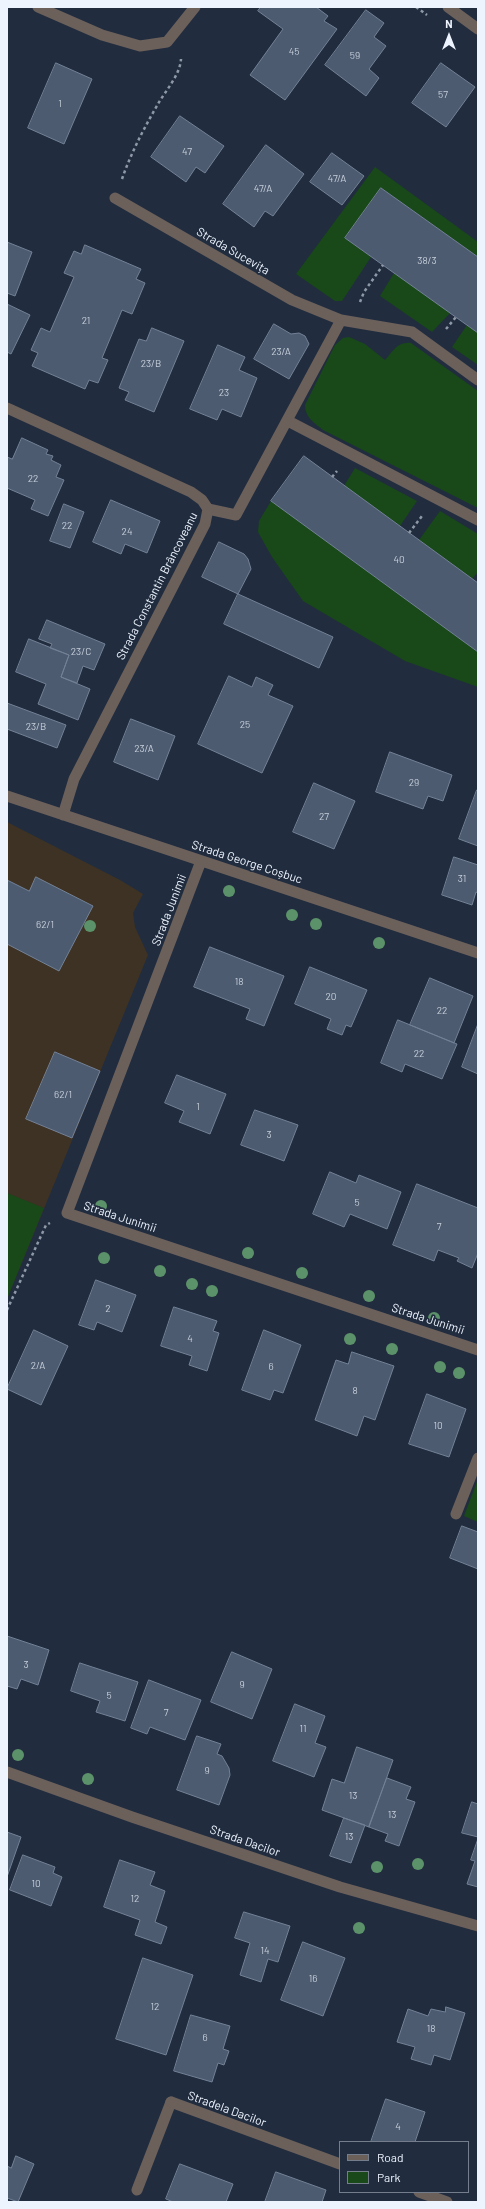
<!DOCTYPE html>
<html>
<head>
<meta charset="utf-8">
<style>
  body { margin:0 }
  #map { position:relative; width:485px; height:2209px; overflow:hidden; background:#212d3f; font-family:Barlow,sans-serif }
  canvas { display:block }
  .frame { position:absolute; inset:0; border:8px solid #edf4fe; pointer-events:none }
  .legend { position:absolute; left:339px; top:2141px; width:130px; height:52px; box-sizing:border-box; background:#212d3f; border:1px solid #737d8b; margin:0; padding:5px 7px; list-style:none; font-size:12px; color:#edf4fe }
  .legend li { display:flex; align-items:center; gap:8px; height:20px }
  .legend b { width:20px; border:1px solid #737d8b }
  .north { position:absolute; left:429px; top:16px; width:40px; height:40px; -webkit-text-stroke:3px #212d3f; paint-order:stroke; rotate:0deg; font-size:11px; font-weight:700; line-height:16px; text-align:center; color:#edf4fe }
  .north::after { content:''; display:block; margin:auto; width:14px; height:18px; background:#edf4fe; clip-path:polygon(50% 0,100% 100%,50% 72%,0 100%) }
</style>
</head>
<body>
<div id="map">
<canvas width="485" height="2209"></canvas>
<div class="frame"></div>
<ul class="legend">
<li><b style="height:5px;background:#6c605b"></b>Road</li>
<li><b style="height:11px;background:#194819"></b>Park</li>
</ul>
<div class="north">N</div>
</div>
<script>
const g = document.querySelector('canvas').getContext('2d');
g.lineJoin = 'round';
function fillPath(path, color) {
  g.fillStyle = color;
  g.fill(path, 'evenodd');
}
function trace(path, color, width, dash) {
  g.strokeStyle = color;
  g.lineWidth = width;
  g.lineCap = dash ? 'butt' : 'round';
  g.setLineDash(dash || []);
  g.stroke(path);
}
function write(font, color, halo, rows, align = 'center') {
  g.font = font + ' Barlow,sans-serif';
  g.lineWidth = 3.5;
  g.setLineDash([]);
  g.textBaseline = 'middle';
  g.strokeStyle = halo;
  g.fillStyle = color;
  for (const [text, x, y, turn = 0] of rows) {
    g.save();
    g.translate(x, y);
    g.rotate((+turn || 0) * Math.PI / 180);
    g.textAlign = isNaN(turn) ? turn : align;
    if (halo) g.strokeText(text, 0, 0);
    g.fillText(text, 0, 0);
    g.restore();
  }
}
const industrial = new Path2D(`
  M 7,822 L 120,880 L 143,894 L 133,913 L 135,927 L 148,955 L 7,1299 Z`);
const green = new Path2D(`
  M 375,167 L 478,242 L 478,257 L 381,188 L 345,238 L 371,257 L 342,301 L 335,301 L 296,274 Z
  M 394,273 L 450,313 L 432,332 L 380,296 Z
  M 467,325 L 478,333 L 478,365 L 452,347 Z
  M 349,337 L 365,344 L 385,360 C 393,351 398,341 411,343 L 478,391 L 478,508 L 323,430 C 313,422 305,417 305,405 L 335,345 L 343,338 Z
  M 355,468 L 417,501 L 400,526 L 344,486 Z
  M 271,501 L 478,652 L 478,687 L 405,661 L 303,601 L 272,557 L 258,532 L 259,521 Z
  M 440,511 L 478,534 L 478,572 L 472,579 L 419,540 Z
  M 7,1193 L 44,1208 L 7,1299 Z
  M 478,1479 L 478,1522 L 464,1516 Z`);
const building = new Path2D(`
  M 261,7 L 316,7 L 328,16 L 324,21 L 337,29 L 285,100 L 250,75 L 283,29 L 258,11 Z
  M 366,10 L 384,23 L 374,37 L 386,46 L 369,69 L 379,78 L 366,96 L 325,65 Z
  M 56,63 L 92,79 L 64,144 L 28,128 Z
  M 441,63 L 475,87 L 446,127 L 412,103 Z
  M 180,116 L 224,146 L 205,173 L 196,167 L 186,182 L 151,157 Z
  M 266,145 L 304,174 L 273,216 L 265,211 L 254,227 L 223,204 Z
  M 332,153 L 364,176 L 342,205 L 310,182 Z
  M 381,188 L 478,257 L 478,333 L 345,238 Z
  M 7,242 L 32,252 L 15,296 L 7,293 Z
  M 85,245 L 141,269 L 136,279 L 145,283 L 132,314 L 122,310 L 102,358 L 108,360 L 98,383 L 89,380 L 85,389 L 32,366 L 38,353 L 31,350 L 41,328 L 50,332 L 74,277 L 64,273 L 74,251 L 81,254 Z
  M 7,304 L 30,315 L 11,354 L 7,352 Z
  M 274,324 L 291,334 L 299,333 L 305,336 L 309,344 L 289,379 L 254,359 Z
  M 152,328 L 184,341 L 154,412 L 125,400 L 129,392 L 119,388 L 139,339 L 146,341 Z
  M 218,345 L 245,357 L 239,370 L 257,378 L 241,417 L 222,409 L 217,420 L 190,409 Z
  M 22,438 L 48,450 L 46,454 L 53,456 L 51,460 L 61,465 L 56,477 L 64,480 L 48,516 L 31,509 L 35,500 L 7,488 L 7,457 L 12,459 Z
  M 304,456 L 478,583 L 478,652 L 271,501 Z
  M 111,500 L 160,521 L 147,553 L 125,544 L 121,554 L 93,542 Z
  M 64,504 L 84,512 L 70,548 L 50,541 Z
  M 219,542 L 244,554 L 248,559 L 251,569 L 238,594 L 202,577 Z
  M 238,594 L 333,637 L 319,668 L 224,624 Z
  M 47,620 L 105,644 L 94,670 L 83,666 L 77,683 L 61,677 L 69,655 L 50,648 L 52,644 L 39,639 Z
  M 29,639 L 69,655 L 61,677 L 90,689 L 78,720 L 38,704 L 46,684 L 16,672 Z
  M 229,676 L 252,687 L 256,677 L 273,685 L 268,695 L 293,706 L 262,773 L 198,744 Z
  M 7,703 L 66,725 L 57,748 L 7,729 Z
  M 131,719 L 175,736 L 158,780 L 114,762 Z
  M 390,752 L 452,775 L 443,801 L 428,796 L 423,809 L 376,792 Z
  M 314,783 L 355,801 L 334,849 L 293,832 Z
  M 477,790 L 478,790 L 478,846 L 459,839 Z
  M 454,857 L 478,865 L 478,893 L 476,892 L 472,905 L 442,895 Z
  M 36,877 L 93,906 L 59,971 L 7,944 L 7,880 L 29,891 Z
  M 210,947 L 284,976 L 264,1026 L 246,1019 L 250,1009 L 194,987 Z
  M 310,967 L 367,990 L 351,1027 L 346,1025 L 342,1035 L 327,1029 L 331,1019 L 295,1004 Z
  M 430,978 L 473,996 L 454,1043 L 410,1025 Z
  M 398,1020 L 457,1044 L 442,1079 L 405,1064 L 402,1072 L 381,1063 Z
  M 478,1024 L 478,1074 L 462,1067 Z
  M 55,1052 L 100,1071 L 72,1138 L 26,1119 Z
  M 177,1075 L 226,1094 L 210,1134 L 179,1122 L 184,1111 L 165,1103 Z
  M 255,1110 L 298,1125 L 284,1161 L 241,1145 Z
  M 330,1172 L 356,1183 L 359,1175 L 401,1192 L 387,1229 L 350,1214 L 344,1227 L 313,1214 Z
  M 417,1184 L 478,1208 L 478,1253 L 472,1268 L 457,1261 L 459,1258 L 438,1250 L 434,1261 L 393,1245 Z
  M 96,1280 L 136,1295 L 122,1332 L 97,1322 L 94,1330 L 79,1325 Z
  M 174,1307 L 217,1321 L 213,1331 L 219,1333 L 207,1371 L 189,1365 L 192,1356 L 161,1346 Z
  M 34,1330 L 68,1346 L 41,1405 L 7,1389 Z
  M 264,1330 L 301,1345 L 283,1393 L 274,1390 L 270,1400 L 242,1390 Z
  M 352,1352 L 394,1366 L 375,1420 L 364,1416 L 357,1436 L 315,1420 L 336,1360 L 348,1364 Z
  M 427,1394 L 466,1409 L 449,1457 L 409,1444 Z
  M 462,1526 L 478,1532 L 478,1569 L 450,1558 Z
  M 7,1636 L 49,1650 L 38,1685 L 21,1679 L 17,1689 L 7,1686 Z
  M 232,1652 L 272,1669 L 252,1719 L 211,1702 Z
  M 80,1663 L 138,1682 L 125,1721 L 96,1712 L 100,1701 L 71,1691 Z
  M 149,1680 L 201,1700 L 185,1740 L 150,1727 L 147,1734 L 131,1728 Z
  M 295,1704 L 325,1716 L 315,1743 L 326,1747 L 314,1777 L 273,1761 Z
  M 197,1736 L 221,1744 L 217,1754 L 222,1756 L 229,1768 L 230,1775 L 219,1805 L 177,1790 Z
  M 357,1747 L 393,1760 L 369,1827 L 322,1810 L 332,1779 L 344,1783 Z
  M 387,1778 L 411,1787 L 406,1799 L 415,1802 L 399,1846 L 385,1841 L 388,1834 L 369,1827 Z
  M 472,1802 L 478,1804 L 478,1837 L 462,1833 Z
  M 344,1818 L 365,1825 L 351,1863 L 330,1856 Z
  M 7,1832 L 21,1837 L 7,1877 Z
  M 478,1839 L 478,1887 L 467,1884 L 475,1861 L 471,1860 Z
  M 23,1855 L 55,1867 L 53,1873 L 62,1877 L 51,1906 L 10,1890 Z
  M 120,1860 L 155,1872 L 150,1885 L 165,1891 L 155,1922 L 167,1927 L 161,1944 L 135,1935 L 140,1920 L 104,1907 Z
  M 244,1912 L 290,1926 L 278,1962 L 268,1959 L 261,1982 L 240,1975 L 250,1943 L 235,1938 Z
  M 303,1942 L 345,1958 L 323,2016 L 281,2000 Z
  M 143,1958 L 193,1975 L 166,2055 L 116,2039 Z
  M 446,2007 L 465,2013 L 450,2060 L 434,2055 L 431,2065 L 411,2059 L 415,2047 L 397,2042 L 408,2009 L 428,2016 L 431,2009 L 445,2012 Z
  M 191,2015 L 230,2026 L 223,2049 L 229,2051 L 224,2065 L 218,2063 L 212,2082 L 174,2071 Z
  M 386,2099 L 425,2112 L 415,2142 L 371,2142 Z
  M 16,2156 L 34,2164 L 18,2202 L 7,2198 L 7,2166 L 11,2168 Z
  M 180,2164 L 233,2184 L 226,2202 L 173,2202 L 166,2199 Z
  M 276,2172 L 326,2190 L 322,2202 L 265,2202 Z`);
const path = new Path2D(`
  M 416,7 L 427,15
  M 122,179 C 131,153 144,128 158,104 C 166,90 180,75 181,59
  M 360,302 L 364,292 L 383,265
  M 446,329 L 456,317
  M 332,477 L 337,471
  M 409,533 L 422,516
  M 7,1310 L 46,1225 L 50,1223`);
const service = new Path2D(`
  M 115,198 L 292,300 L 341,320 L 412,332 L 478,380
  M 288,421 L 478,520
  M 208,509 L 236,515 L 341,320
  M 456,1514 L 478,1458
  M 137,2190 L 171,2102`);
const minor = new Path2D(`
  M 38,7 L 102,35 L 140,46 L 167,42 L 195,7
  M 448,7 L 478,29
  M 7,408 L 191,492 L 202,500 L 208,509 L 205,524 L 74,779 L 63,815
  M 7,796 L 478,953
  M 201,861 L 67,1213 L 478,1350
  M 7,1772 L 132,1817 L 340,1887 L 478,1926
  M 171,2102 L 340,2164
  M 419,2192 L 447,2202`);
const trees = [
  [229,891],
  [292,915],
  [316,924],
  [90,926],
  [379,943],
  [101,1206],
  [248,1253],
  [104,1258],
  [160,1271],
  [302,1273],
  [192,1284],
  [212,1291],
  [369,1296],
  [434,1318],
  [350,1339],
  [392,1349],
  [440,1367],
  [459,1373],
  [18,1755],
  [88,1779],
  [418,1864],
  [377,1867],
  [359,1928]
];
const numberNames = [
  ["45",294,52],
  ["59",355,56],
  ["57",443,95],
  ["1",60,104],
  ["47",187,152],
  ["47/A",337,179],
  ["47/A",263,189],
  ["38/3",427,261],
  ["21",86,321],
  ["23/A",281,352],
  ["23/B",151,364],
  ["23",224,393],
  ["22",33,479],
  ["22",67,526],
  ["24",127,532],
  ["40",399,560],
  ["23/C",81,652],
  ["25",245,725],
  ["23/B",36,727],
  ["23/A",144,749],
  ["29",414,783],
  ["27",324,817],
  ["31",462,879],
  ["62/1",45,925],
  ["18",239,982],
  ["20",331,997],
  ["22",442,1011],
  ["22",419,1054],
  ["62/1",63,1095],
  ["1",198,1107],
  ["3",269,1135],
  ["5",357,1203],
  ["7",439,1227],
  ["2",108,1309],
  ["4",190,1339],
  ["2/A",38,1366],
  ["6",271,1367],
  ["8",355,1391],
  ["10",438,1426],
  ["3",26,1665],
  ["9",242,1685],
  ["5",109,1696],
  ["7",166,1713],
  ["11",303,1729],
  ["9",207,1771],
  ["13",353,1796],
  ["13",392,1815],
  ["13",349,1837],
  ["10",36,1884],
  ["12",135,1899],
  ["14",265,1951],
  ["16",313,1979],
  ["12",155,2007],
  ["18",431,2029],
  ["6",205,2038],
  ["4",398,2127]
];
const streetNames = [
  ["Strada Sucevița",233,251,30],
  ["Strada Constantin Brâncoveanu",157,586,-63],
  ["Strada George Coșbuc",247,862,18],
  ["Strada Junimii",169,910,-69],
  ["Strada Junimii",120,1217,18],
  ["Strada Junimii",428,1319,18],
  ["Strada Dacilor",245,1841,19],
  ["Stradela Dacilor",227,2109,20]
];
fillPath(industrial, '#3d3223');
fillPath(green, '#194819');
fillPath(building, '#4d5b70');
trace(building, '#738197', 1);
trace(path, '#8f98a6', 2.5, [3, 3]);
trace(service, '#6c605b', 11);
trace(minor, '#6c605b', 11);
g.fillStyle = '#5c9269';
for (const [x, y] of trees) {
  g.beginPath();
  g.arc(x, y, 6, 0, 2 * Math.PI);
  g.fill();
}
write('10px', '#c5ceda', null, numberNames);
write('12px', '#edf4fe', '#212d3f', streetNames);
</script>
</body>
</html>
